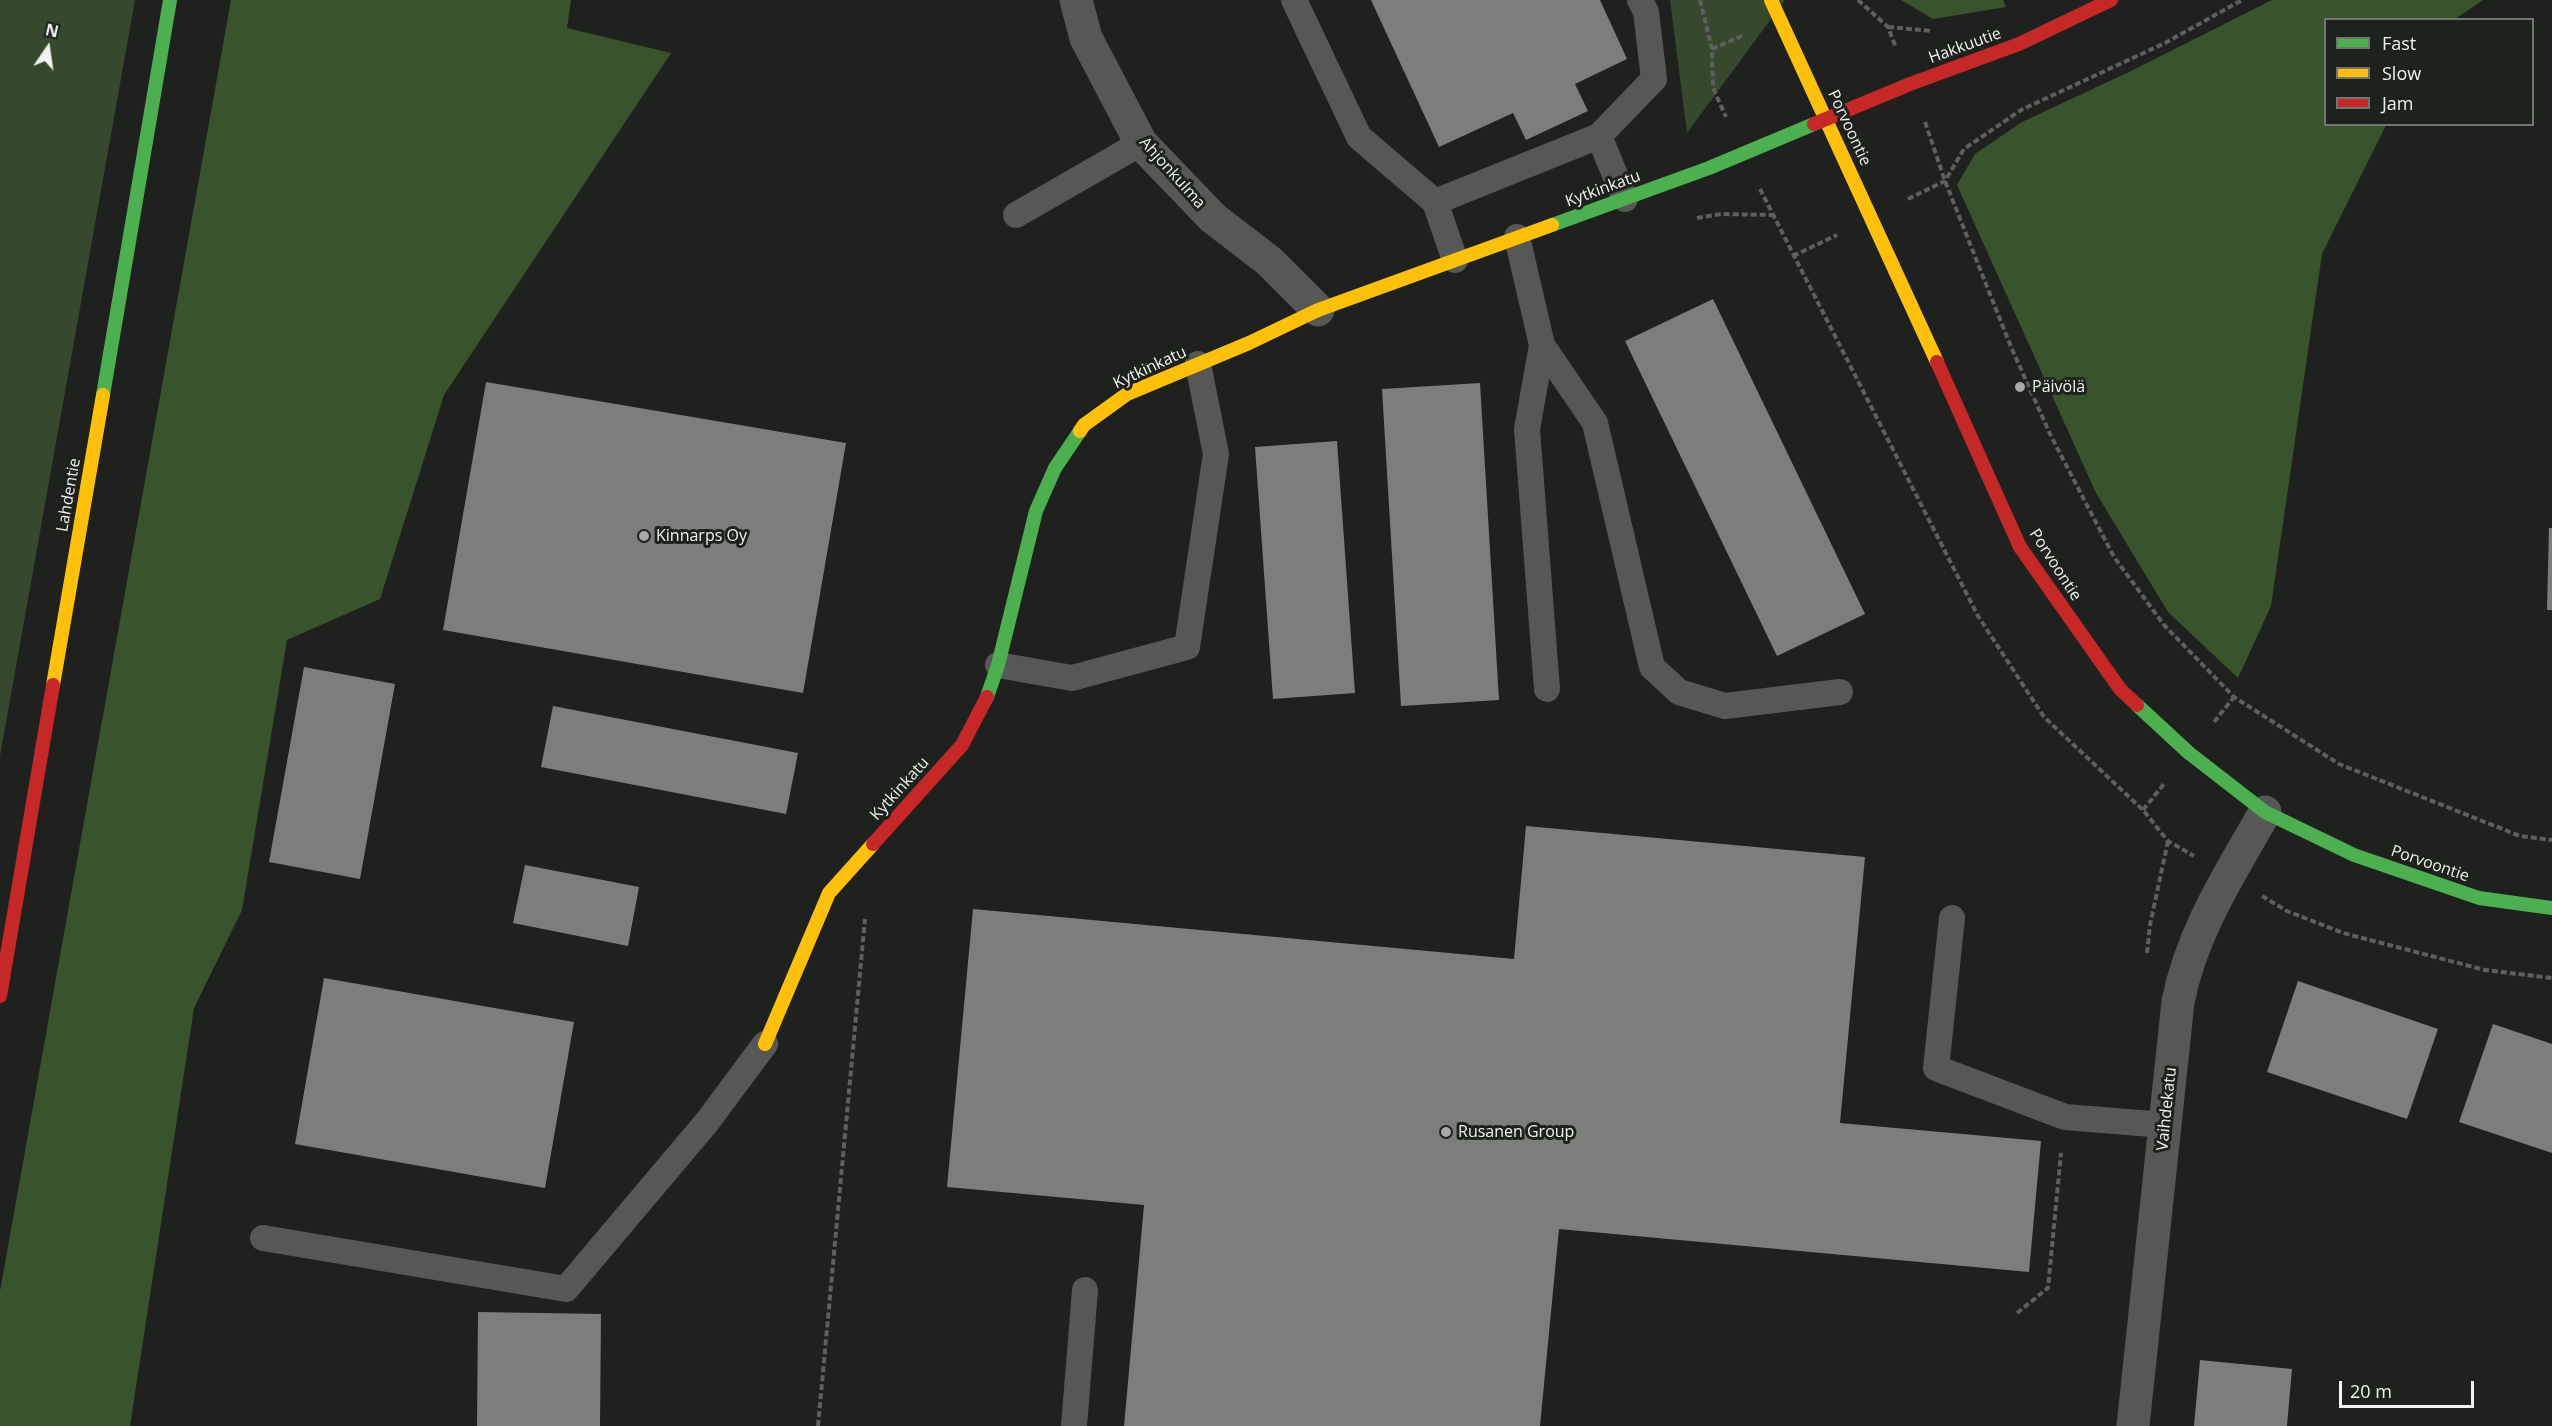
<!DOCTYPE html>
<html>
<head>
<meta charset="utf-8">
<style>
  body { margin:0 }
  #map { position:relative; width:2552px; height:1426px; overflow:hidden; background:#1f211e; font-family:"Open Sans",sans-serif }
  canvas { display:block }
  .legend { position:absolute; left:2324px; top:18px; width:210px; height:108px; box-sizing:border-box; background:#1e221d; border:2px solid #727571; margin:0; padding:8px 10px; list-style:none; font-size:18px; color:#eff2ee }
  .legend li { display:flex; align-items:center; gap:12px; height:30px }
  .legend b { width:30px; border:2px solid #727571 }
  .north { position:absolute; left:18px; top:18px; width:60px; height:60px; -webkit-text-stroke:4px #1e221d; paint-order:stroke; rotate:13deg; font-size:16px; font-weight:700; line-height:24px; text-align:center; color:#eff2ee }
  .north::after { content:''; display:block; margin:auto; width:21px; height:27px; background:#eff2ee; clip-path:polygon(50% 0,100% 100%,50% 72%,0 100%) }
  .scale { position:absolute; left:2339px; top:1381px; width:135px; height:27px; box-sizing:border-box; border:3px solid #eff2ee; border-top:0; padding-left:8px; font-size:18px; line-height:21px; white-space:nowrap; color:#eff2ee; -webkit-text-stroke:4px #1e221d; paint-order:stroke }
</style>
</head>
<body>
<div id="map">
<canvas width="2552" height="1426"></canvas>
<ul class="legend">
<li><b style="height:8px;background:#4caf50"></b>Fast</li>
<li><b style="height:8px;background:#ffc107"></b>Slow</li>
<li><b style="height:8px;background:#c62828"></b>Jam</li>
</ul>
<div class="north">N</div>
<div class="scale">20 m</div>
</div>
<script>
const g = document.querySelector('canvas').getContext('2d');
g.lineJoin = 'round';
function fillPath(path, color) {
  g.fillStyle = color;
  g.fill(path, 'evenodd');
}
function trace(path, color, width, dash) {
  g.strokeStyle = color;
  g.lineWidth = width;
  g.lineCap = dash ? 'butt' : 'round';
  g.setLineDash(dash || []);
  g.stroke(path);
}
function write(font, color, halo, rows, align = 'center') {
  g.font = font + ' "Open Sans",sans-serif';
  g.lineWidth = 6;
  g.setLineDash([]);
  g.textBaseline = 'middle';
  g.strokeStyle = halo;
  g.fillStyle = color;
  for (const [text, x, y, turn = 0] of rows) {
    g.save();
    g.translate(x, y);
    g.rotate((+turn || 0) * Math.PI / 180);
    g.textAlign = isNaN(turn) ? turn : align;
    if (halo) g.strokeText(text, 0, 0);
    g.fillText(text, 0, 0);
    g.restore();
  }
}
const green = new Path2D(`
  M 0,0 L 135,0 L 0,756 Z
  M 1670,0 L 1785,0 L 1687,133 Z`);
const forest = new Path2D(`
  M 231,0 L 571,0 L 567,28 L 671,53 L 444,395 L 380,599 L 287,640 L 242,910 L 194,1008 L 130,1426 L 0,1426 L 0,1291 Z
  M 1901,0 L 2003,0 L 2006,7 L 1933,19 Z
  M 2272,0 L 2483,0 L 2455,19 L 2326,20 L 2326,124 L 2386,125 L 2322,254 L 2271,606 L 2238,678 L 2168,612 L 2096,493 L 1957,185 L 1975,154 L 2022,122 L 2131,71 Z`);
const building = new Path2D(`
  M 1371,0 L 1600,0 L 1627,59 L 1575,84 L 1588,111 L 1526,140 L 1513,113 L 1439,147 Z
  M 1713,299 L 1865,614 L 1777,656 L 1625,341 Z
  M 486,382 L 846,443 L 803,693 L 443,630 Z
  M 1480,383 L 1499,700 L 1401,706 L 1382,389 Z
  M 1337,441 L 1355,693 L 1273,699 L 1255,447 Z
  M 2549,528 L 2552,528 L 2552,610 L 2547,610 Z
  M 304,667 L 395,684 L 360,879 L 269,862 Z
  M 553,706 L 798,753 L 786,814 L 541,767 Z
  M 1526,826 L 1865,857 L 1840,1123 L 2041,1141 L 2029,1272 L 1559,1229 L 1540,1426 L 1124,1426 L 1144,1205 L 947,1187 L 973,909 L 1514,959 Z
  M 525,865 L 639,887 L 628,946 L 513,923 Z
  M 324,978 L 574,1022 L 545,1188 L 295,1144 Z
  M 2298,981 L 2438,1029 L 2407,1119 L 2267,1072 Z
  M 2493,1024 L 2552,1044 L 2552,1153 L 2459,1122 Z
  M 478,1312 L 601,1314 L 600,1426 L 477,1426 Z
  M 2200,1360 L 2292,1369 L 2287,1426 L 2194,1426 Z`);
const path = new Path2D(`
  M 1700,0 L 1712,49 L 1713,88 L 1726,117
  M 1858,0 L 1888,27 L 1896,48
  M 1888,27 L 1932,31
  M 1712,49 L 1744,35
  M 1925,122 L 1945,181 L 2011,347 L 2051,436 L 2114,557 L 2164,625 L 2234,697 L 2339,764 L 2520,836 L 2552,840
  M 1760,189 L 1978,616 L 2044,717 L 2143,810 L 2168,841 L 2194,856
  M 1908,199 L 1945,181 L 1964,149 L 2021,110 L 2165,43 L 2242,0
  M 1697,218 L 1721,214 L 1773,215
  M 1793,256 L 1837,235
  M 2214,722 L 2234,697
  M 2143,810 L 2164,784
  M 2262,896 L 2287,911 L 2343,933 L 2485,970 L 2552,978
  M 2147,953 L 2150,925 L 2168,841
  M 2017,1313 L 2048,1288 L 2061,1153
  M 818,1426 L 865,919`);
const lane = new Path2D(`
  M 1294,0 L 1359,137 L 1435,202 L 1455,260
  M 1599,136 L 1654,79 L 1646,12 L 1640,0
  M 1435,202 L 1599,136 L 1625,199
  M 1016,215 L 1141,143
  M 1517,237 L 1542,345 L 1527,429 L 1547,689
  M 1542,345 L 1595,423 L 1652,667 L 1679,692 L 1725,706 L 1840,692
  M 998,665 L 1072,678 L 1187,647 L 1216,454 L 1198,364
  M 1952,918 L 1936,1068 L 2065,1117 L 2165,1125
  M 263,1238 L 566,1289 L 707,1122 L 765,1044
  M 1074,1426 L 1085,1290`);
const street = new Path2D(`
  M 1076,0 L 1086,38 L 1141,143 L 1213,218 L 1269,261 L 1318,310
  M 2133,1426 L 2178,1002 C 2192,931 2230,874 2265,812`);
const fast = new Path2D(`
  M 1552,225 L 1709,168 L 1814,124
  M 103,395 L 170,0
  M 987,697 L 998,665 L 1036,511 L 1055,468 L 1080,431
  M 2137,705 L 2189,753 L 2265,812 L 2354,855 L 2479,898 L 2552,908`);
const slow = new Path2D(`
  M 1771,0 L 1937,362
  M 1080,431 L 1084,425 L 1127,394 L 1249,343 L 1318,310 L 1552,225
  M 53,685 L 103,395
  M 765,1044 L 829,893 L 873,844`);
const jam = new Path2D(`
  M 1814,124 L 1910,84 L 2019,44 L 2111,0
  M 1937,362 L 2020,547 L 2120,689 L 2137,705
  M 873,844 L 962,745 L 987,697
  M 0,996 L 53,685`);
const markers = [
  [2020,387,6,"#a6a9a5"],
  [644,536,6,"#a6a9a5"],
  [1446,1132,6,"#a6a9a5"]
];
const streetNames = [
  ["Hakkuutie",1965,46,-20],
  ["Porvoontie",1849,128,65],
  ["Ahjonkulma",1172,173,48],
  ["Kytkinkatu",1603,189,-20],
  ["Kytkinkatu",1150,368,-25],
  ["Lahdentie",69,495,-80],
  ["Porvoontie",2055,565,57],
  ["Kytkinkatu",900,789,-48],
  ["Porvoontie",2430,864,19],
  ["Vaihdekatu",2167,1109,-84]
];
const poiNames = [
  ["Päivölä",2032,387],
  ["Kinnarps Oy",656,536],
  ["Rusanen Group",1458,1132]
];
fillPath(green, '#36482e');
fillPath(forest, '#39542d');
fillPath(building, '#7c7e7b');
trace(path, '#5e5f5e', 4, [6, 3]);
trace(lane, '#575756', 26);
trace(street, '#575756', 33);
trace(fast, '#4caf50', 14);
trace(slow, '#ffc107', 14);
trace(jam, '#c62828', 14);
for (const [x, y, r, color] of markers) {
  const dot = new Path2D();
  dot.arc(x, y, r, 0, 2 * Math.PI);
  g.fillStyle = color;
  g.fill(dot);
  trace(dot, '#1e221d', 2);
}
write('16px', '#eff2ee', '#1e221d', streetNames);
write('16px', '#eff2ee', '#1e221d', poiNames, 'left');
</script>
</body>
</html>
